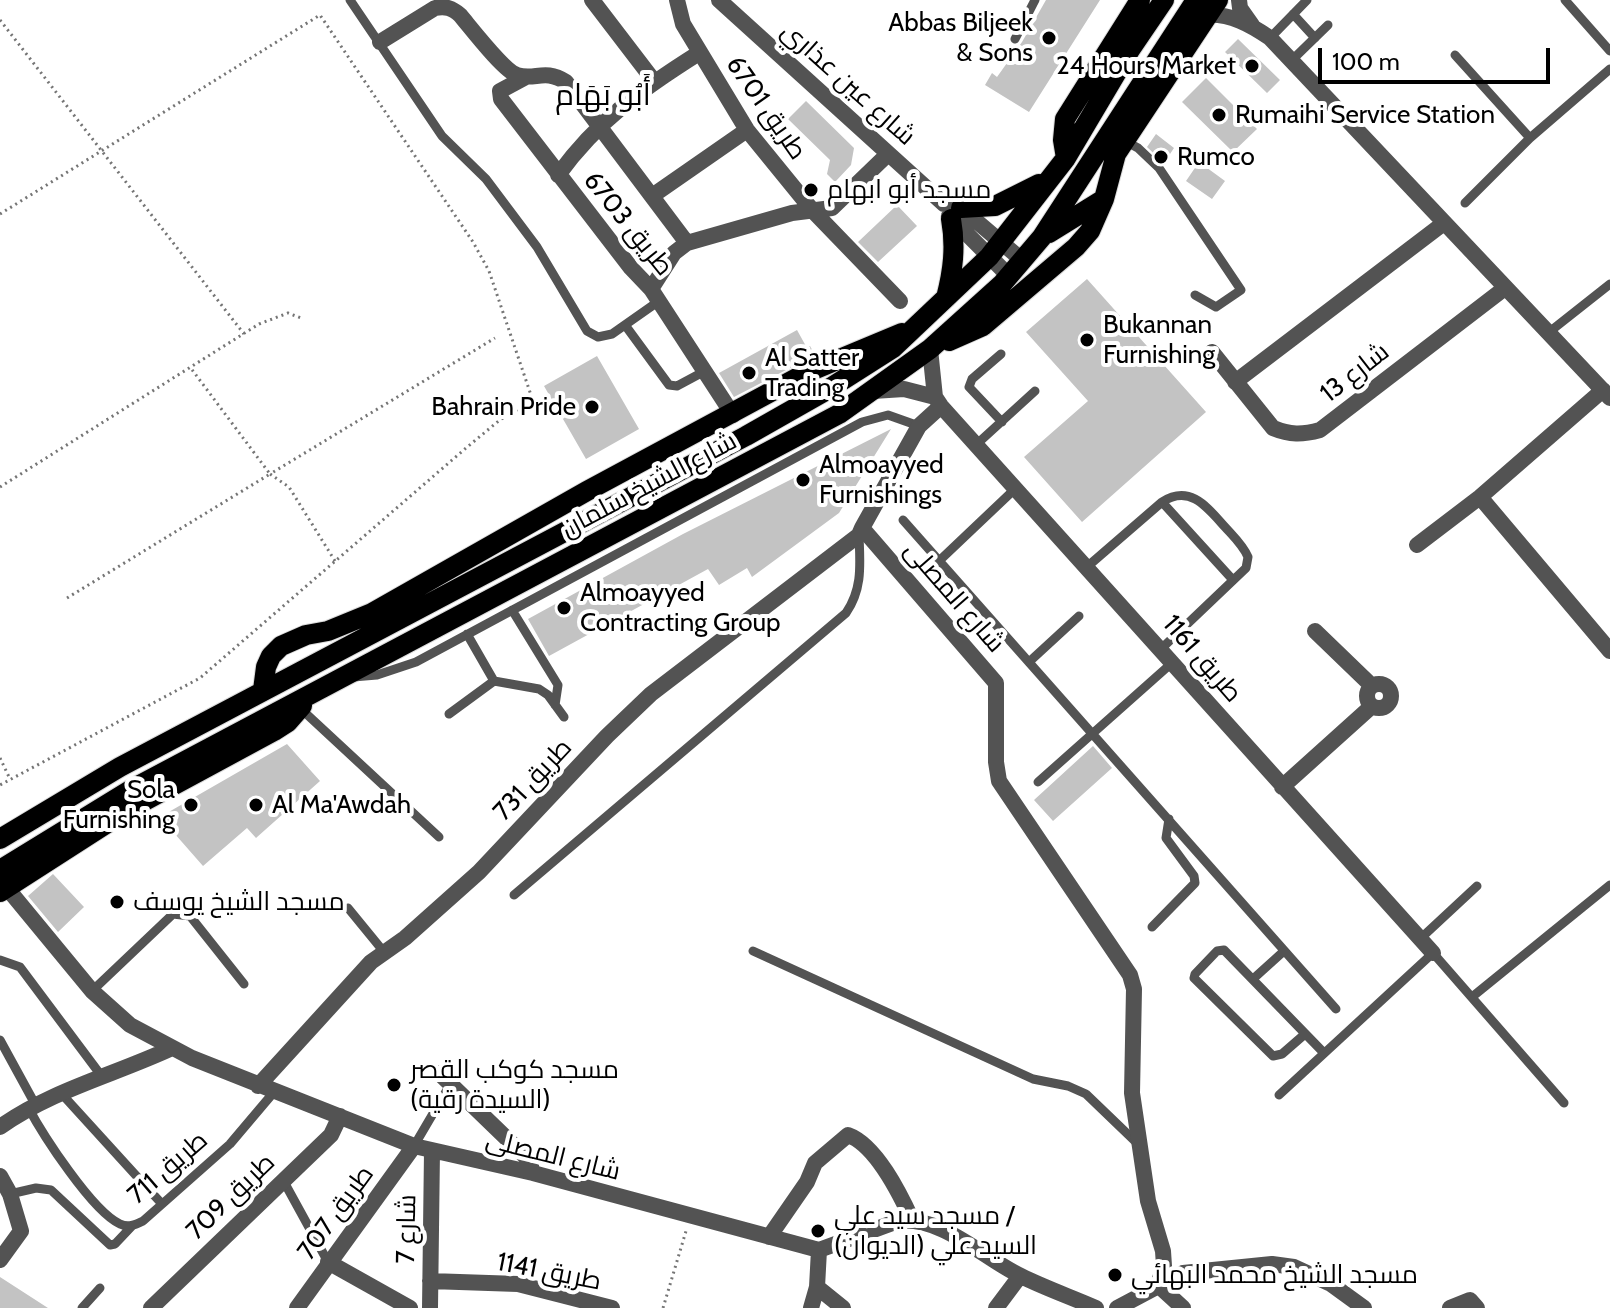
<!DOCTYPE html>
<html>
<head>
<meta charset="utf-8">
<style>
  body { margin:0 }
  #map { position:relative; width:1610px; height:1308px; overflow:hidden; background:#fff; font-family:Cabin,sans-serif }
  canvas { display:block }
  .scale { position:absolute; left:1318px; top:48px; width:232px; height:36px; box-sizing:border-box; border:4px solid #000; border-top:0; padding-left:10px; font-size:24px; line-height:28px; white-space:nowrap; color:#000; -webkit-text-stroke:6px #fff; paint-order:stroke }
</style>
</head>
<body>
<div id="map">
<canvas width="1610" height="1308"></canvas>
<div class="scale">100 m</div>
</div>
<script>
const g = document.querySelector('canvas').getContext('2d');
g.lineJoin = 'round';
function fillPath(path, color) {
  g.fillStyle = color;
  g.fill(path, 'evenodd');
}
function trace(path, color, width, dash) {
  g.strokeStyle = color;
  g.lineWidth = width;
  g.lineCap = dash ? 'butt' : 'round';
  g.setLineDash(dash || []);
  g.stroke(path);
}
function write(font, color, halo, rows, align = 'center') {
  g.font = font + ' Cabin,Cairo,sans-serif';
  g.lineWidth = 8;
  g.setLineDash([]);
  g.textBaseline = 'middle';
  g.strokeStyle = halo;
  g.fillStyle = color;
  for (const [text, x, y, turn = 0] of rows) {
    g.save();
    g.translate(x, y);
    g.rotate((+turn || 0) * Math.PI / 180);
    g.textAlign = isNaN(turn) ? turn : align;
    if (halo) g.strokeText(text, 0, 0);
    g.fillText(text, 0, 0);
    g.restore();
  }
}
const building = new Path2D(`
  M 1046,0 L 1100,0 L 1029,112 L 985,85 L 992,73 L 997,77 L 1022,42 Z
  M 1238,39 L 1280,80 L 1267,93 L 1225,52 Z
  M 1206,78 L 1257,129 L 1233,152 L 1182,102 Z
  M 806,101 L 854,148 L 851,165 L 835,182 L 827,174 L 830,160 L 788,119 Z
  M 1156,134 L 1174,148 L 1164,163 L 1147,147 Z
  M 1199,162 L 1225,181 L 1212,199 L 1186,181 Z
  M 897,205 L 917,226 L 878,262 L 858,242 Z
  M 1087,279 L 1206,412 L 1082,522 L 1024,457 L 1088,401 L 1026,332 Z
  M 797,330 L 807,348 L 810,346 L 815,355 L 734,397 L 719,373 Z
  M 597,356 L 639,429 L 586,459 L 544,386 Z
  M 891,429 L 839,513 L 752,577 L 747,568 L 719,585 L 708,569 L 549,656 L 528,619 L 683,534 Z
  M 287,744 L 320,781 L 256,838 L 247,828 L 203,866 L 160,817 Z
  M 1093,746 L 1112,768 L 1053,821 L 1034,800 Z
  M 53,874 L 84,907 L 58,932 L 28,896 Z
  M 0,1277 L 48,1308 L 0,1308 Z`);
const path = new Path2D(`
  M 0,20 L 244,334
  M 0,214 L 320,15 L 473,242 L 489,271 L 534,404 L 501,419 L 466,448 L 200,678 L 0,785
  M 0,487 L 259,324 L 288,313 L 301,318
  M 335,561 L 289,487 L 270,474 L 495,338
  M 67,598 L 270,474 L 190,367
  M 0,758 L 10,779
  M 663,1308 L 686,1231`);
const service = new Path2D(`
  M 350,0 L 442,136 L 486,179 L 537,247 L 587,331 L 598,337 L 612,334 L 659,301
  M 1565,0 L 1610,51
  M 1293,14 L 1315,38
  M 1270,38 L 1307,0
  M 1015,39 L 1035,0
  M 1455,55 L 1530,138
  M 1291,61 L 1328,25
  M 1125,141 L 1138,148 L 1159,168 L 1241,290 L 1216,307 L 1195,295
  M 1465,203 L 1530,138 L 1610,69
  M 625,325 L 669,385 L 677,386 L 705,371
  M 1548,333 L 1610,284
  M 1001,354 L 972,379 L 969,387 L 1002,422
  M 978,443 L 1035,391
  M 1162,502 L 1233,580
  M 903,520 L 1336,1009
  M 939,561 L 1017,487
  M 1088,566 L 1162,502 C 1190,484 1207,507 1225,527 C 1233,536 1243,545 1248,557 L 1246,568 L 1161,649
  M 512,610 L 558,685 L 555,705
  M 1029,662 L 1079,616
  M 353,677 L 377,675 L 416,662 L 862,422 L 888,415 L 919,426
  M 494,681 L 539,689 L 548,695 L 564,717
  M 300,708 L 439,837
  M 449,714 L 494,681 L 467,634
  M 1038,782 L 1173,662
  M 514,895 L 846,613 C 863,588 860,564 859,535
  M 348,908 L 384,952
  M 1152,927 L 1195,883 L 1194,876 L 1166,838 L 1169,819
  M 1420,939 L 1477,886
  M 753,951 L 1033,1079 L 1068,1086 L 1086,1094 L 1138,1144
  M 0,960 L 20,967 L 103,1078
  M 1253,979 L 1284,951
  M 92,991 L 173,914 L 190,916 L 244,984
  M 1472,997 L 1610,885
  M 1305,1034 L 1282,1054 L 1273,1056 L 1194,978 L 1195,974 L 1217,951 L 1224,950 L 1324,1053
  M 0,1040 L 35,1104
  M 60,1092 L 162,1204
  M 1279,1095 L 1433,953 L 1564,1103
  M 28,1107 C 43,1135 92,1211 120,1224 C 128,1228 135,1225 143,1221 L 230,1144 L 274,1092
  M 414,1146 L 451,1083
  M 283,1180 L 328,1262
  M 10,1194 L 36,1188 L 51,1190 L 110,1245 L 115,1244 L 132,1226
  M 82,1308 L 100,1288`);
const minor = new Path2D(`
  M 592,0 L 654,81
  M 677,0 L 683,24 L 747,130 L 813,211 L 900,301
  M 719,0 L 944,204 L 961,208 L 1022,260
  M 1239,0 L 1240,8 L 1252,25
  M 1206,15 C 1230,13 1251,25 1270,38 L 1610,398
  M 380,42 L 435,8 C 446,6 452,8 460,15 C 471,28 504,71 517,75 C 535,81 544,68 566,82 L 687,243
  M 526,77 L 500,91 L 501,99 L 631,268 L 651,289 L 733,415
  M 558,175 C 598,120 642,89 699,53
  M 652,196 L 747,130
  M 949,216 L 1009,276
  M 651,289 L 674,253 L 687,243 L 792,213 L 832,208 L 888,154
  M 930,349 L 935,397 L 941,406 L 1433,953
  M 1212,352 L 1273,428 C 1290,435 1302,435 1320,430 L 1505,288
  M 1235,382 L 1444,223
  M 873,391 L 904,389 L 935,397
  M 941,406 L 919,426 L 862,528 L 996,683 L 996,762 L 999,781 L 1130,975 L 1134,989 L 1132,1093 L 1148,1201 L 1163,1251 L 1164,1266 L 1158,1285
  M 1480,497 L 1610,651
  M 1417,545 L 1480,497 L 1603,390
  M 1315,631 L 1372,686
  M1367 696a12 12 0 1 1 24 0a12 12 0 1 1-24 0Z
  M 1282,787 L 1372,706
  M 7,888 L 92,991 L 130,1025 L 192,1058 L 414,1146 L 533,1173 L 819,1250 L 898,1221 C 943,1216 983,1258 1021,1276 C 1045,1288 1071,1297 1096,1308
  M 439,1073 L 529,1160 L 533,1173
  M 258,1086 L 371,962 L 405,938 L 479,872 L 607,736 L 651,694 L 859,535 L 862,528
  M 0,1127 C 52,1090 114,1075 172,1048
  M 0,1176 L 10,1194 L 21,1231 L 0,1260
  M 769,1237 L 807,1182 L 815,1163 L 848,1135 C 876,1145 900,1194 912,1220
  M 328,1262 L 410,1308
  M 430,1281 L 518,1284 L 612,1308
  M 1158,1285 L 1183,1308
  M 817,1287 L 843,1308
  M 151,1308 L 331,1135 L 340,1116
  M 297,1308 L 414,1146
  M 430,1308 L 432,1151
  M 811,1308 L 817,1287 L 819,1250
  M 996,1308 L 1020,1276
  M 1117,1308 L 1183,1273 L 1272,1264 L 1294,1267 L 1331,1284 L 1364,1308
  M 1450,1308 L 1470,1300 L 1477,1308`);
const primary = new Path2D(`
  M 1066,158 L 1063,140 L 1065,119 L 1140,0
  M 961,208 L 995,206 L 1039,184
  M 1049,233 L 1104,199
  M 946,298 C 953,271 956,247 951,219
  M 949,341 L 983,326 L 1076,247 L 1090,231 L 1104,199 L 1116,154 L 1218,0
  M 263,690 L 266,667 L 271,656 L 281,646 L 306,635 L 328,631 L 372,613 L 587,491 L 806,373 L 902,333
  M 0,839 L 120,767 L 746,436 L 827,390 L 893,348 L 989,257 L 1066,158 L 1130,50 L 1164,0
  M 0,870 L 132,789 L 839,414 L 930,349 L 1002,284 L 1042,237 L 1196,0
  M 0,892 L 126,811 L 274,731 L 288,722 L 302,706`);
const markers = [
  [1049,38,8,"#000"],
  [1252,66,8,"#000"],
  [1219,115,8,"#000"],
  [1161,157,8,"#000"],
  [811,190,8,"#000"],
  [1087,340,8,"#000"],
  [749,373,8,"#000"],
  [592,407,8,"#000"],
  [803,480,8,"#000"],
  [564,608,8,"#000"],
  [191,805,8,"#000"],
  [256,805,8,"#000"],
  [117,902,8,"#000"],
  [394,1085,8,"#000"],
  [818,1231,8,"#000"],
  [1115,1275,8,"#000"]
];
const poiNames = [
  ["Abbas Biljeek",1033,23,"right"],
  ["& Sons",1033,53,"right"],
  ["24 Hours Market",1236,66,"right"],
  ["Rumaihi Service Station",1235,115],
  ["Rumco",1177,157],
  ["مسجد أبو ابهام",827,190],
  ["Bukannan",1103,325],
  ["Furnishing",1103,355],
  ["Al Satter",765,358],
  ["Trading",765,388],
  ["Bahrain Pride",576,407,"right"],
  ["Almoayyed",819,465],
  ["Furnishings",819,495],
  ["Almoayyed",580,593],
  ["Contracting Group",580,623],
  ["Sola",175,790,"right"],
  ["Furnishing",175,820,"right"],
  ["Al Ma'Awdah",272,805],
  ["مسجد الشيخ يوسف",133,902],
  ["مسجد كوكب القصر",410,1070],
  ["(السيدة رقية)",410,1100],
  ["مسجد سيد علي /",834,1216],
  ["السيد علي (الديوان)",834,1246],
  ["مسجد الشيخ محمد البهائي",1131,1275]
];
const streetNames = [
  ["شارع عين عذاري",848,84,42],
  ["طريق 6701",766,108,55],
  ["طريق 6703",628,224,51],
  ["شارع 13",1355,373,-38],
  ["شارع الشيخ سلمان",649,485,-28],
  ["شارع المصلى",954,597,49],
  ["طريق 1161",1202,659,49],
  ["طريق 731",533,780,-47],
  ["شارع المصلى",553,1156,14],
  ["طريق 711",168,1168,-41],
  ["طريق 709",231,1197,-44],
  ["طريق 707",336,1213,-54],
  ["شارع 7",407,1229,-89],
  ["طريق 1141",549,1272,11]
];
const quarterNames = [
  ["أَبُو بَهَام",603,96]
];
fillPath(building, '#c3c3c3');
trace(primary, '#dbdbdb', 22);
trace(path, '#757575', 3, [2, 4]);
trace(service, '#535353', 9);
trace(minor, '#535353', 16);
trace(primary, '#000', 20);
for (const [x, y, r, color] of markers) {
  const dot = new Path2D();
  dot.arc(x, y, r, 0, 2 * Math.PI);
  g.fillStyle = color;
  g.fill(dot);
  trace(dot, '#fff', 3);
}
write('26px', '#000', '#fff', poiNames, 'left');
write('26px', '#000', '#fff', streetNames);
write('30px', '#000', '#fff', quarterNames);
</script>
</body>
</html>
